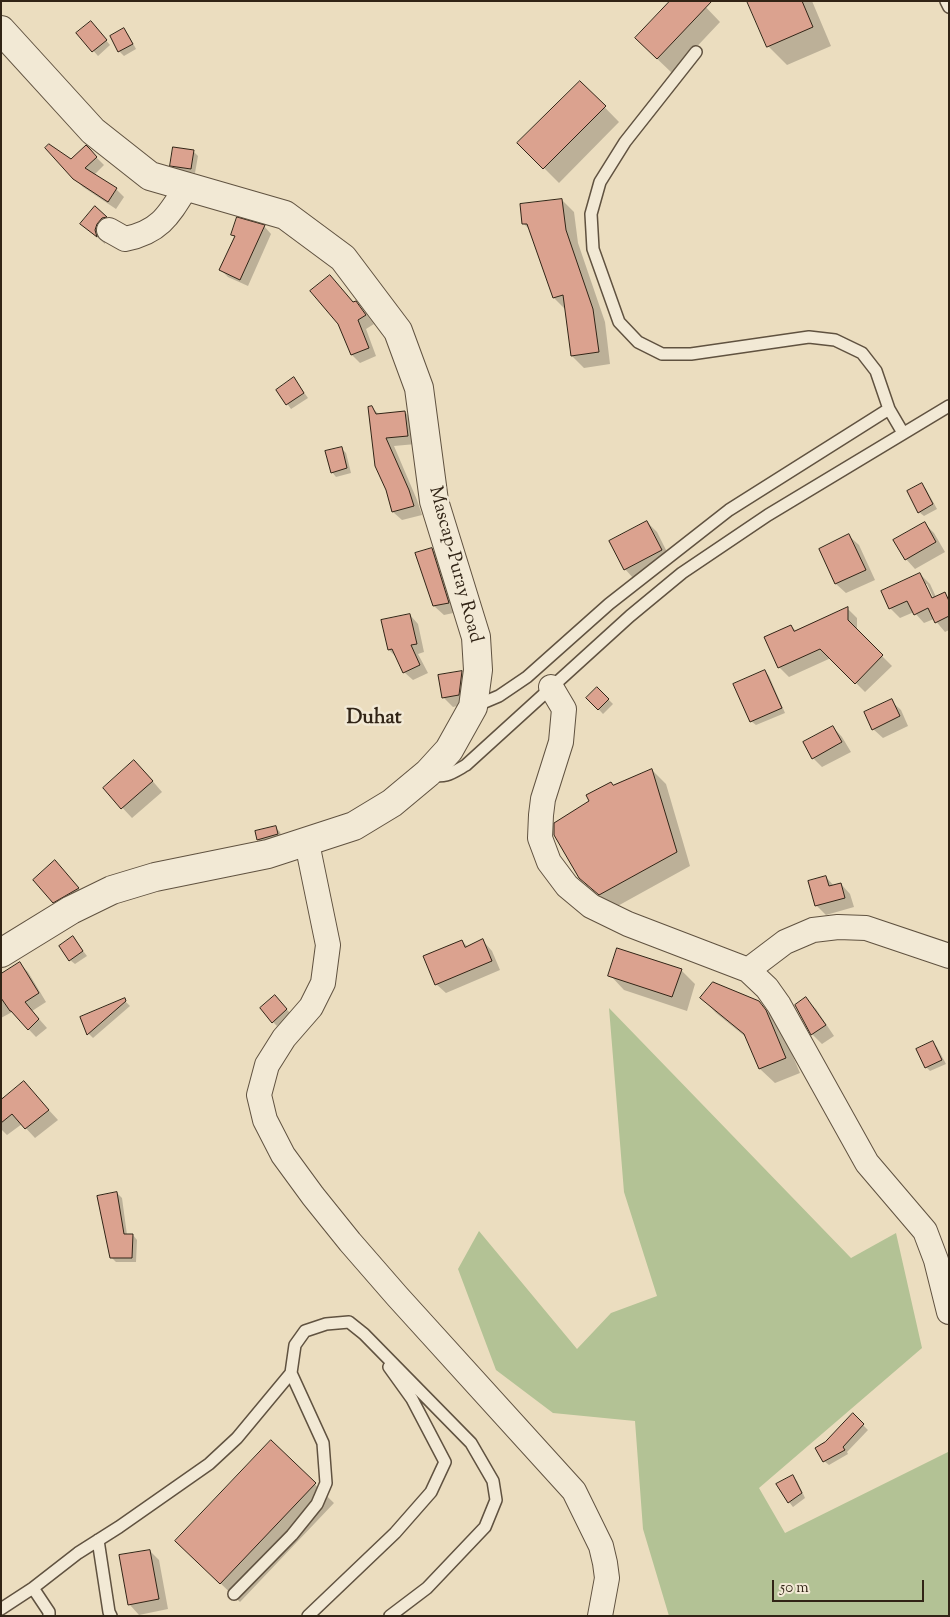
<!DOCTYPE html>
<html>
<head>
<meta charset="utf-8">
<style>
  body { margin:0 }
  #map { position:relative; width:950px; height:1617px; overflow:hidden; background:#ebddbf; font-family:"Sorts Mill Goudy",serif }
  canvas { display:block }
  .frame { position:absolute; inset:0; border:2px solid #312416; pointer-events:none }
  .scale { position:absolute; left:772px; top:1580px; width:152px; height:22px; box-sizing:border-box; border:2px solid #312416; border-top:0; padding-left:6px; font-size:15px; line-height:18px; white-space:nowrap; color:#312416; -webkit-text-stroke:4px #f2e9d5; paint-order:stroke }
</style>
</head>
<body>
<div id="map">
<canvas width="950" height="1617"></canvas>
<div class="frame"></div>
<div class="scale">50 m</div>
</div>
<script>
const g = document.querySelector('canvas').getContext('2d');
g.lineJoin = 'round';
function fillPath(path, color) {
  g.fillStyle = color;
  g.fill(path, 'evenodd');
}
function trace(path, color, width, dash) {
  g.strokeStyle = color;
  g.lineWidth = width;
  g.lineCap = dash ? 'butt' : 'round';
  g.setLineDash(dash || []);
  g.stroke(path);
}
function write(font, color, halo, rows, align = 'center') {
  g.font = font + ' "Sorts Mill Goudy",serif';
  g.lineWidth = 5;
  g.setLineDash([]);
  g.textBaseline = 'middle';
  g.strokeStyle = halo;
  g.fillStyle = color;
  for (const [text, x, y, turn = 0] of rows) {
    g.save();
    g.translate(x, y);
    g.rotate((+turn || 0) * Math.PI / 180);
    g.textAlign = isNaN(turn) ? turn : align;
    if (halo) g.strokeText(text, 0, 0);
    g.fillText(text, 0, 0);
    g.restore();
  }
}
const green = new Path2D(`
  M 609,1008 L 851,1258 L 896,1233 L 922,1348 L 759,1488 L 785,1533 L 948,1452 L 949,1616 L 669,1616 L 643,1529 L 635,1421 L 553,1413 L 496,1370 L 458,1269 L 479,1231 L 577,1349 L 611,1313 L 657,1296 L 624,1192 Z`);
const shadow = new Path2D(`
  M 700,1 L 720,22 L 672,73 L 651,53 Z
  M 749,1 L 812,1 L 831,46 L 787,65 L 768,46 Z
  M 95,27 L 110,45 L 98,56 L 78,33 Z
  M 124,30 L 128,34 L 136,49 L 124,56 L 119,51 Z
  M 580,82 L 619,122 L 559,183 L 519,143 Z
  M 86,147 L 104,165 L 94,175 L 116,189 L 124,197 L 116,209 L 83,187 L 74,178 L 71,160 Z
  M 193,151 L 198,156 L 195,173 L 176,170 L 172,165 Z
  M 562,200 L 574,212 L 578,243 L 605,322 L 610,364 L 584,368 L 572,356 L 566,310 L 554,298 L 530,230 L 524,224 Z
  M 95,208 L 115,226 L 106,234 L 105,244 L 82,224 Z
  M 264,226 L 271,234 L 248,286 L 228,277 L 220,269 L 236,237 L 233,234 Z
  M 330,276 L 354,303 L 355,302 L 364,311 L 374,324 L 366,329 L 376,356 L 360,363 L 352,355 L 339,323 Z
  M 298,384 L 308,398 L 291,409 L 277,390 Z
  M 372,408 L 380,415 L 405,412 L 413,421 L 416,444 L 394,446 L 417,500 L 422,515 L 402,520 L 393,512 L 387,489 Z
  M 341,448 L 346,453 L 351,473 L 336,477 L 332,472 Z
  M 922,484 L 926,489 L 937,509 L 924,516 L 919,512 Z
  M 647,522 L 657,532 L 671,560 L 634,579 L 625,569 Z
  M 925,524 L 934,533 L 945,552 L 915,569 L 906,559 Z
  M 849,536 L 859,545 L 875,580 L 846,593 L 836,584 L 820,549 Z
  M 432,549 L 441,559 L 458,612 L 444,615 L 434,606 Z
  M 920,574 L 930,584 L 936,597 L 944,594 L 949,598 L 949,630 L 945,632 L 934,619 L 924,623 L 914,612 L 900,618 L 890,608 L 883,592 ZM 924,584 L 927,584 L 936,603 L 934,604 Z
  M 847,608 L 857,618 L 857,631 L 892,666 L 865,692 L 831,658 L 789,677 L 779,667 L 791,626 L 797,632 Z
  M 410,615 L 418,624 L 424,652 L 418,654 L 428,673 L 413,680 L 404,672 L 397,658 L 389,650 Z
  M 765,671 L 769,676 L 785,713 L 756,725 L 751,721 Z
  M 462,673 L 471,682 L 468,704 L 453,707 L 443,697 Z
  M 597,688 L 613,704 L 603,714 L 588,698 Z
  M 891,701 L 901,710 L 908,726 L 883,738 L 873,729 Z
  M 833,727 L 842,737 L 851,752 L 822,767 L 813,758 Z
  M 652,770 L 666,784 L 690,866 L 614,908 L 580,878 L 614,786 Z
  M 144,771 L 162,792 L 132,818 L 104,788 Z
  M 276,828 L 280,832 L 282,839 L 262,844 L 258,840 Z
  M 65,872 L 87,898 L 63,912 L 53,902 Z
  M 826,877 L 834,886 L 841,884 L 850,894 L 854,907 L 826,915 L 816,905 Z
  M 73,938 L 87,956 L 75,964 L 70,960 Z
  M 462,941 L 468,947 L 483,941 L 492,951 L 500,970 L 446,993 L 436,984 Z
  M 20,964 L 28,972 L 46,1002 L 32,1011 L 47,1028 L 36,1037 L 12,1012 L 1,1018 L 1,975 Z
  M 681,970 L 695,984 L 687,1011 L 624,990 L 610,975 Z
  M 702,998 L 758,1002 L 773,1017 L 780,1026 L 800,1073 L 775,1083 L 760,1069 L 747,1038 L 716,1013 Z
  M 806,999 L 816,1009 L 834,1036 L 822,1044 L 812,1034 L 797,1006 Z
  M 124,1000 L 130,1006 L 93,1038 L 89,1034 L 82,1018 Z
  M 279,1001 L 291,1014 L 277,1026 L 273,1022 Z
  M 933,1043 L 937,1047 L 946,1064 L 930,1071 L 926,1067 Z
  M 24,1083 L 58,1120 L 35,1138 L 22,1124 L 7,1135 L 1,1129 L 1,1102 Z
  M 117,1193 L 122,1198 L 127,1235 L 133,1235 L 137,1240 L 136,1262 L 116,1262 L 111,1257 Z
  M 853,1415 L 868,1430 L 847,1452 L 848,1454 L 829,1465 L 824,1461 L 826,1443 Z
  M 271,1442 L 334,1503 L 240,1602 L 196,1560 Z
  M 792,1477 L 797,1481 L 805,1498 L 793,1507 L 789,1502 Z
  M 150,1551 L 159,1560 L 168,1609 L 139,1615 L 130,1605 L 121,1556 Z`);
const building = new Path2D(`
  M 670,1 L 712,1 L 657,59 L 635,38 Z
  M 747,1 L 802,1 L 813,27 L 767,47 Z
  M 91,21 L 107,40 L 92,52 L 76,33 Z
  M 124,28 L 133,44 L 118,52 L 110,36 Z
  M 580,81 L 606,106 L 543,169 L 517,143 Z
  M 49,144 L 71,159 L 86,145 L 90,149 L 97,157 L 85,168 L 117,188 L 108,202 L 73,179 L 45,148 Z
  M 173,147 L 194,150 L 191,169 L 170,166 Z
  M 562,199 L 566,230 L 593,309 L 599,352 L 571,356 L 563,295 L 553,298 L 527,224 L 522,224 L 520,204 Z
  M 95,206 L 107,217 L 102,218 L 97,224 L 95,230 L 97,237 L 80,224 Z
  M 237,217 L 265,225 L 240,280 L 219,270 L 235,236 L 231,235 Z
  M 330,275 L 353,302 L 356,301 L 366,315 L 358,320 L 369,348 L 351,355 L 338,324 L 310,291 Z
  M 294,377 L 304,393 L 286,405 L 276,390 Z
  M 372,406 L 376,414 L 405,411 L 408,436 L 386,438 L 409,490 L 414,506 L 392,512 L 386,490 L 375,466 L 368,407 Z
  M 342,447 L 347,468 L 331,473 L 325,451 Z
  M 922,483 L 933,504 L 918,513 L 907,491 Z
  M 647,521 L 662,550 L 624,570 L 609,541 Z
  M 925,522 L 936,542 L 905,560 L 893,540 Z
  M 849,534 L 866,570 L 835,584 L 819,549 Z
  M 432,548 L 449,603 L 433,606 L 415,553 Z
  M 920,573 L 932,598 L 945,592 L 949,601 L 949,616 L 935,623 L 928,608 L 914,615 L 907,601 L 889,609 L 881,591 Z
  M 848,607 L 848,620 L 883,655 L 855,684 L 820,649 L 778,668 L 764,637 L 791,625 L 794,631 Z
  M 410,614 L 417,644 L 411,645 L 420,665 L 403,673 L 392,649 L 388,650 L 381,620 Z
  M 765,670 L 782,708 L 750,722 L 733,684 Z
  M 462,671 L 459,695 L 442,698 L 438,675 Z
  M 597,687 L 609,699 L 598,710 L 586,698 Z
  M 892,699 L 900,716 L 872,730 L 864,712 Z
  M 833,726 L 842,742 L 812,759 L 803,742 Z
  M 134,760 L 153,781 L 121,809 L 103,788 Z
  M 652,769 L 677,852 L 599,895 L 579,878 L 554,835 L 554,823 L 589,801 L 586,795 L 611,782 L 613,785 Z
  M 276,826 L 278,834 L 257,840 L 255,831 Z
  M 55,860 L 79,888 L 53,903 L 33,880 Z
  M 826,876 L 829,886 L 841,883 L 845,898 L 815,906 L 808,881 Z
  M 73,936 L 83,951 L 69,961 L 59,946 Z
  M 483,939 L 492,961 L 435,985 L 423,956 L 462,940 L 465,947 Z
  M 617,948 L 682,969 L 672,997 L 608,976 Z
  M 20,962 L 39,993 L 25,1002 L 39,1019 L 28,1030 L 11,1011 L 10,1011 L 1,998 L 1,974 Z
  M 713,982 L 759,1001 L 766,1010 L 786,1058 L 759,1069 L 744,1034 L 700,998 Z
  M 275,995 L 287,1009 L 272,1023 L 260,1008 Z
  M 806,997 L 826,1025 L 811,1035 L 795,1005 Z
  M 125,998 L 126,1001 L 87,1035 L 80,1017 Z
  M 933,1041 L 942,1060 L 925,1068 L 916,1049 Z
  M 24,1081 L 49,1110 L 25,1129 L 12,1114 L 1,1123 L 1,1100 Z
  M 117,1192 L 124,1234 L 133,1234 L 132,1258 L 110,1258 L 97,1196 Z
  M 853,1413 L 864,1424 L 843,1447 L 845,1450 L 823,1462 L 815,1448 L 825,1442 Z
  M 271,1440 L 316,1483 L 220,1584 L 175,1541 Z
  M 793,1475 L 802,1493 L 788,1503 L 776,1484 Z
  M 150,1550 L 159,1599 L 128,1605 L 119,1555 Z`);
const service = new Path2D(`
  M 946,1 L 949,7
  M 696,52 L 625,142 L 600,182 L 591,214 L 593,249 L 619,322 L 638,342 L 662,354 L 691,354 L 809,337 L 835,340 L 862,353 L 876,371 L 889,409 L 903,433
  M 473,707 L 499,696 L 527,677 L 609,604 L 729,510 L 889,409
  M 429,774 C 445,779 452,773 466,765 L 630,616 L 682,573 L 768,515 L 949,406
  M 98,1540 L 109,1612 L 111,1616
  M 33,1588 L 49,1612 L 49,1616
  M 234,1594 L 292,1535 L 317,1504 L 326,1483 L 323,1443 L 291,1373 L 295,1345 L 305,1331 L 326,1324 L 349,1322 L 364,1334 L 471,1443 L 493,1481 L 496,1500 L 485,1527 L 427,1588 L 390,1616
  M 1,1609 L 33,1588 L 78,1553 L 119,1527 L 209,1464 L 237,1438 L 291,1373
  M 308,1616 L 395,1533 L 431,1492 L 445,1462 L 412,1399 L 389,1367`);
const minor = new Path2D(`
  M 109,230 L 125,239 C 160,232 169,215 187,186
  M 551,687 L 564,709 L 561,742 L 543,799 L 541,815 L 540,838 L 549,862 L 567,886 L 591,906 L 628,924 L 748,970 L 767,988 L 779,1005 L 867,1163 L 925,1231 L 936,1260 L 949,1312
  M 307,843 L 328,945 L 323,983 L 311,1007 L 284,1038 L 267,1065 L 259,1095 L 265,1120 L 283,1155 L 313,1196 L 350,1242 L 397,1296 L 574,1491 L 601,1546 L 605,1563 L 607,1578 L 600,1616
  M 748,970 L 785,942 L 813,930 L 838,927 L 866,928 L 949,956`);
const tertiary = new Path2D(`
  M 1,30 L 93,131 L 150,176 L 285,215 L 343,258 L 398,331 L 419,388 L 434,501 L 476,637 L 478,670 L 473,707 L 449,750 L 428,773 L 392,803 L 354,826 L 268,854 L 155,877 L 112,890 L 71,910 L 1,953`);
const streetNames = [
  ["Mascap-Puray Road",454,565,75]
];
const neighbourhoodNames = [
  ["Duhat",374,720]
];
fillPath(green, '#b3c295');
fillPath(shadow, '#0003');
fillPath(building, '#dba28f');
trace(building, '#312416', 1);
trace(service, '#605240', 14);
trace(minor, '#605240', 26);
trace(tertiary, '#605240', 30);
trace(service, '#f2e9d5', 11);
trace(minor, '#f2e9d5', 24);
trace(tertiary, '#f2e9d5', 28);
write('19px', '#312416', '#f2e9d5', streetNames);
write('bold 20px', '#312416', '#f2e9d5', neighbourhoodNames);
</script>
</body>
</html>
